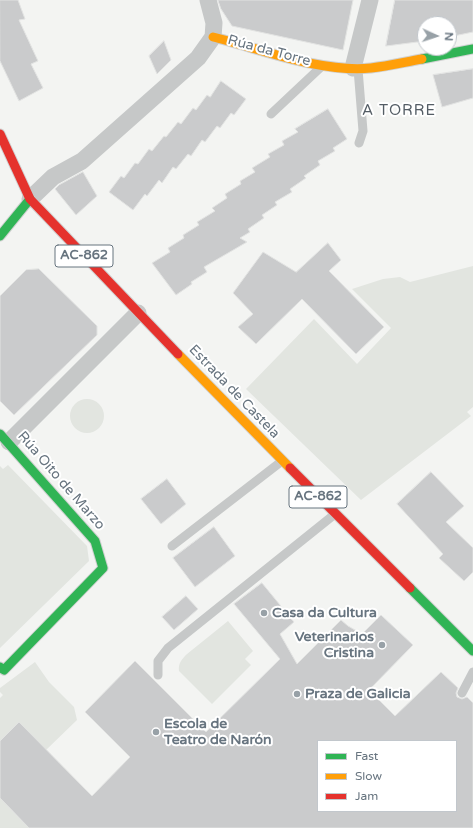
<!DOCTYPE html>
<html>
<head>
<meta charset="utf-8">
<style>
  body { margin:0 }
  #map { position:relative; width:473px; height:828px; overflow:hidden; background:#f3f4f2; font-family:"Varela Round",sans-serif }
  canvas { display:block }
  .legend { position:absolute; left:317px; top:740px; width:140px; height:72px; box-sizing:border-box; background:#fff; border:1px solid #c2c7cc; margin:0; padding:5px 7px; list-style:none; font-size:12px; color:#67747f }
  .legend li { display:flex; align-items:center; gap:8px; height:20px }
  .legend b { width:20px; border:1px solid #c2c7cc }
  .north { position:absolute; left:417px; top:16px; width:40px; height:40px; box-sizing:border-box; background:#fff; border:1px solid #c2c7cc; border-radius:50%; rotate:93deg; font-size:11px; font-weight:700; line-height:16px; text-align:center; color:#67747f }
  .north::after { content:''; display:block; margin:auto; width:14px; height:18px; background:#98a1a7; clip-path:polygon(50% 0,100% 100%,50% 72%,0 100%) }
</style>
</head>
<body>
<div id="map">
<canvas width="473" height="828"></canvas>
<ul class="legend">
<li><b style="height:5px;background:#30b455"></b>Fast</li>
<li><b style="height:5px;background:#ff9f0a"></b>Slow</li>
<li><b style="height:5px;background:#e5322d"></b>Jam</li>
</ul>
<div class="north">N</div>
</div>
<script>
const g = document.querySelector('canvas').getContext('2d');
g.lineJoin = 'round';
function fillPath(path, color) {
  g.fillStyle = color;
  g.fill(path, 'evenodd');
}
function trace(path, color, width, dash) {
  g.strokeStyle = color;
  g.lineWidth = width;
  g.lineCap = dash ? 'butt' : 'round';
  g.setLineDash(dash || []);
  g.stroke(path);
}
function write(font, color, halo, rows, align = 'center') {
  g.font = font + ' "Varela Round",sans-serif';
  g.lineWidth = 4;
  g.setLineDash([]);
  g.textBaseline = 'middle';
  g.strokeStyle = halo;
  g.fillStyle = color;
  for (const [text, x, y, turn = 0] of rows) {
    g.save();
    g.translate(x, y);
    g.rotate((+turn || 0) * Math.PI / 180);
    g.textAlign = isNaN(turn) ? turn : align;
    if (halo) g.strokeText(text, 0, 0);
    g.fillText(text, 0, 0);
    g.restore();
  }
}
const green = new Path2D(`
  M 473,266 L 473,407 L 467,412 L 471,416 L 361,500 L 246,389 L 314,319 L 357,364 L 391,328 L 352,289 L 383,279 L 400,277 L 410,282 Z
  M70 416a17 17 0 1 1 34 0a17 17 0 1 1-34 0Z
  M 8,465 L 87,546 L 89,561 L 0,648 L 0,466 L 3,469 Z
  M 228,621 L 253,651 L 245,659 L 251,665 L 212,704 L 179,671 C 178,663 182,659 187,654 Z
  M 35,662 L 49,682 L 74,707 L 77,720 L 46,750 L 0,741 L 0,698 L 3,695 L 0,692 L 0,688 Z
  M 0,798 L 29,828 L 0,828 Z`);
const building = new Path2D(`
  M 0,0 L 18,0 L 25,19 L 19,20 L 38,61 L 31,64 L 43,88 L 19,101 L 0,61 Z
  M 218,0 L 353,0 L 343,50 L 232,26 L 221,9 Z
  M 395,0 L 473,0 L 473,32 L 449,37 L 449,24 L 425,24 L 425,41 L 386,46 Z
  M 164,41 L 171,60 L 157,74 L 149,56 Z
  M 473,69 L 473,98 L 442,107 L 433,75 Z
  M 221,81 L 246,99 L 234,115 L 231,113 L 220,128 L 217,126 L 205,142 L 202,140 L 191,156 L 188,154 L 176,169 L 173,167 L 162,183 L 159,180 L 147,196 L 145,194 L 133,210 L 109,192 L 121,176 L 124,178 L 135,163 L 138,164 L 149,149 L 152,151 L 164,136 L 166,137 L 178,122 L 181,124 L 193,108 L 196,110 L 207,95 L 210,97 Z
  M 328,109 L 347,139 L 333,148 L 335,151 L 318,161 L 320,165 L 304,176 L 306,178 L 290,189 L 292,192 L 275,202 L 277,205 L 262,215 L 264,218 L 248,229 L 250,232 L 240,238 L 247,242 L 204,267 L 207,272 L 191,282 L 192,284 L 176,295 L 152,263 L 170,252 L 168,248 L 184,238 L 183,235 L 199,225 L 197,222 L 215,211 L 212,208 L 227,198 L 225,194 L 241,184 L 240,181 L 255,172 L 252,168 L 270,157 L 268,154 L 284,145 L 282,141 L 298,132 L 295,129 Z
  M 83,172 L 97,196 L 76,215 L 55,189 L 59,185 Z
  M 328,243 L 341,260 L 329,271 L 384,327 L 356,354 L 302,299 L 256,344 L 238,327 L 253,314 L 233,293 L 263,252 L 296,272 Z
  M 39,269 L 97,326 L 97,335 L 14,415 L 0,401 L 0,296 L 26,270 Z
  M 431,472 L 464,506 L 446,522 L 473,548 L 473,572 L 464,581 L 439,558 L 443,554 L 397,504 Z
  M 167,479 L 186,504 L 161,524 L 141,499 Z
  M 214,527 L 235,556 L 195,587 L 173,558 Z
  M 262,583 L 294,622 L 280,634 L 297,664 L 341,620 L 348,626 L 362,634 L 381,615 L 413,645 L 369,690 L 395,716 L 441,672 L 458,688 L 456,693 L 457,697 L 462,699 L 467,697 L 473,703 L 473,828 L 29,828 L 0,798 L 0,741 L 19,722 L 92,796 L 130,757 L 85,712 L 135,661 L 206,732 L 280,659 L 234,604 ZM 318,741 L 456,741 L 456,811 L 318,811 Z
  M 186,596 L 198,609 L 174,630 L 162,617 Z`);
const lane = new Path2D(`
  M 358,69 L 363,131 L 359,143
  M 271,114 L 321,67
  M 172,546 L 282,461
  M 158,675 L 158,661 L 168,648 L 335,514
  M 462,693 L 473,672`);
const street = new Path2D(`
  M 353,68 L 370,0
  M 30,199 L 53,177 L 82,161 L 198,58 L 213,37 L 214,23 L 208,0
  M 9,442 L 138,313`);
const fast = new Path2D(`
  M 422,59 L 473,49
  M 0,236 L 30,199
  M 0,434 L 95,541 L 103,568 L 4,670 L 0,667
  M 410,588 L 473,651`);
const slow = new Path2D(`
  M 213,37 C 261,49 321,73 371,68 C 388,66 405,62 422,59
  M 178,354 L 290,468`);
const jam = new Path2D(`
  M 0,134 L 30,199 L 178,354
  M 290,468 L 410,588`);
const markers = [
  [264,613,4,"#98a1a7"],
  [382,645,4,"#98a1a7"],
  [297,694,4,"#98a1a7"],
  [156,732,4,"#98a1a7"]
];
const shields = [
  [84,256,58],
  [318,497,58]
];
const shieldNames = [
  ["AC-862",84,256],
  ["AC-862",318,497]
];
const streetNames = [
  ["Rúa da Torre",269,51,15],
  ["Estrada de Castela",234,392,46],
  ["Rúa Oito de Marzo",61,481,49]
];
const poiNames = [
  ["Casa da Cultura",272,613],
  ["Veterinarios",374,637,"right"],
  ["Cristina",374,653,"right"],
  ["Praza de Galicia",305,694],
  ["Escola de",164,724],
  ["Teatro de Narón",164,740]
];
const neighbourhoodNames = [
  ["A TORRE",399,111]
];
fillPath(green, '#e2e5e0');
fillPath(building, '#cacbcc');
trace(building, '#e2e3e2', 1);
trace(fast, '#d0d1d1', 11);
trace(slow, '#d0d1d1', 11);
trace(jam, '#d0d1d1', 11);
trace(lane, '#c6c8c8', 9);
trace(street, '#c6c8c8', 17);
trace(fast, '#30b455', 9);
trace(slow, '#ff9f0a', 9);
trace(jam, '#e5322d', 9);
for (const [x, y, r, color] of markers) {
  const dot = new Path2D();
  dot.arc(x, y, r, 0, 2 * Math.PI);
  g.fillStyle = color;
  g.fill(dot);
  trace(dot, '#fff', 1.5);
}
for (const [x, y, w] of shields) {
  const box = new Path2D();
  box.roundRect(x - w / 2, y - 11, w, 22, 3);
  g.fillStyle = '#fff';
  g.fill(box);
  trace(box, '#67747f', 1);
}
write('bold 13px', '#67747f', null, shieldNames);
write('14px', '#67747f', '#fff', streetNames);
write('bold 14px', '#67747f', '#fff', poiNames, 'left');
g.letterSpacing = '1px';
write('15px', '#545d65', '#fff', neighbourhoodNames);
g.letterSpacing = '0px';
</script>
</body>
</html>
